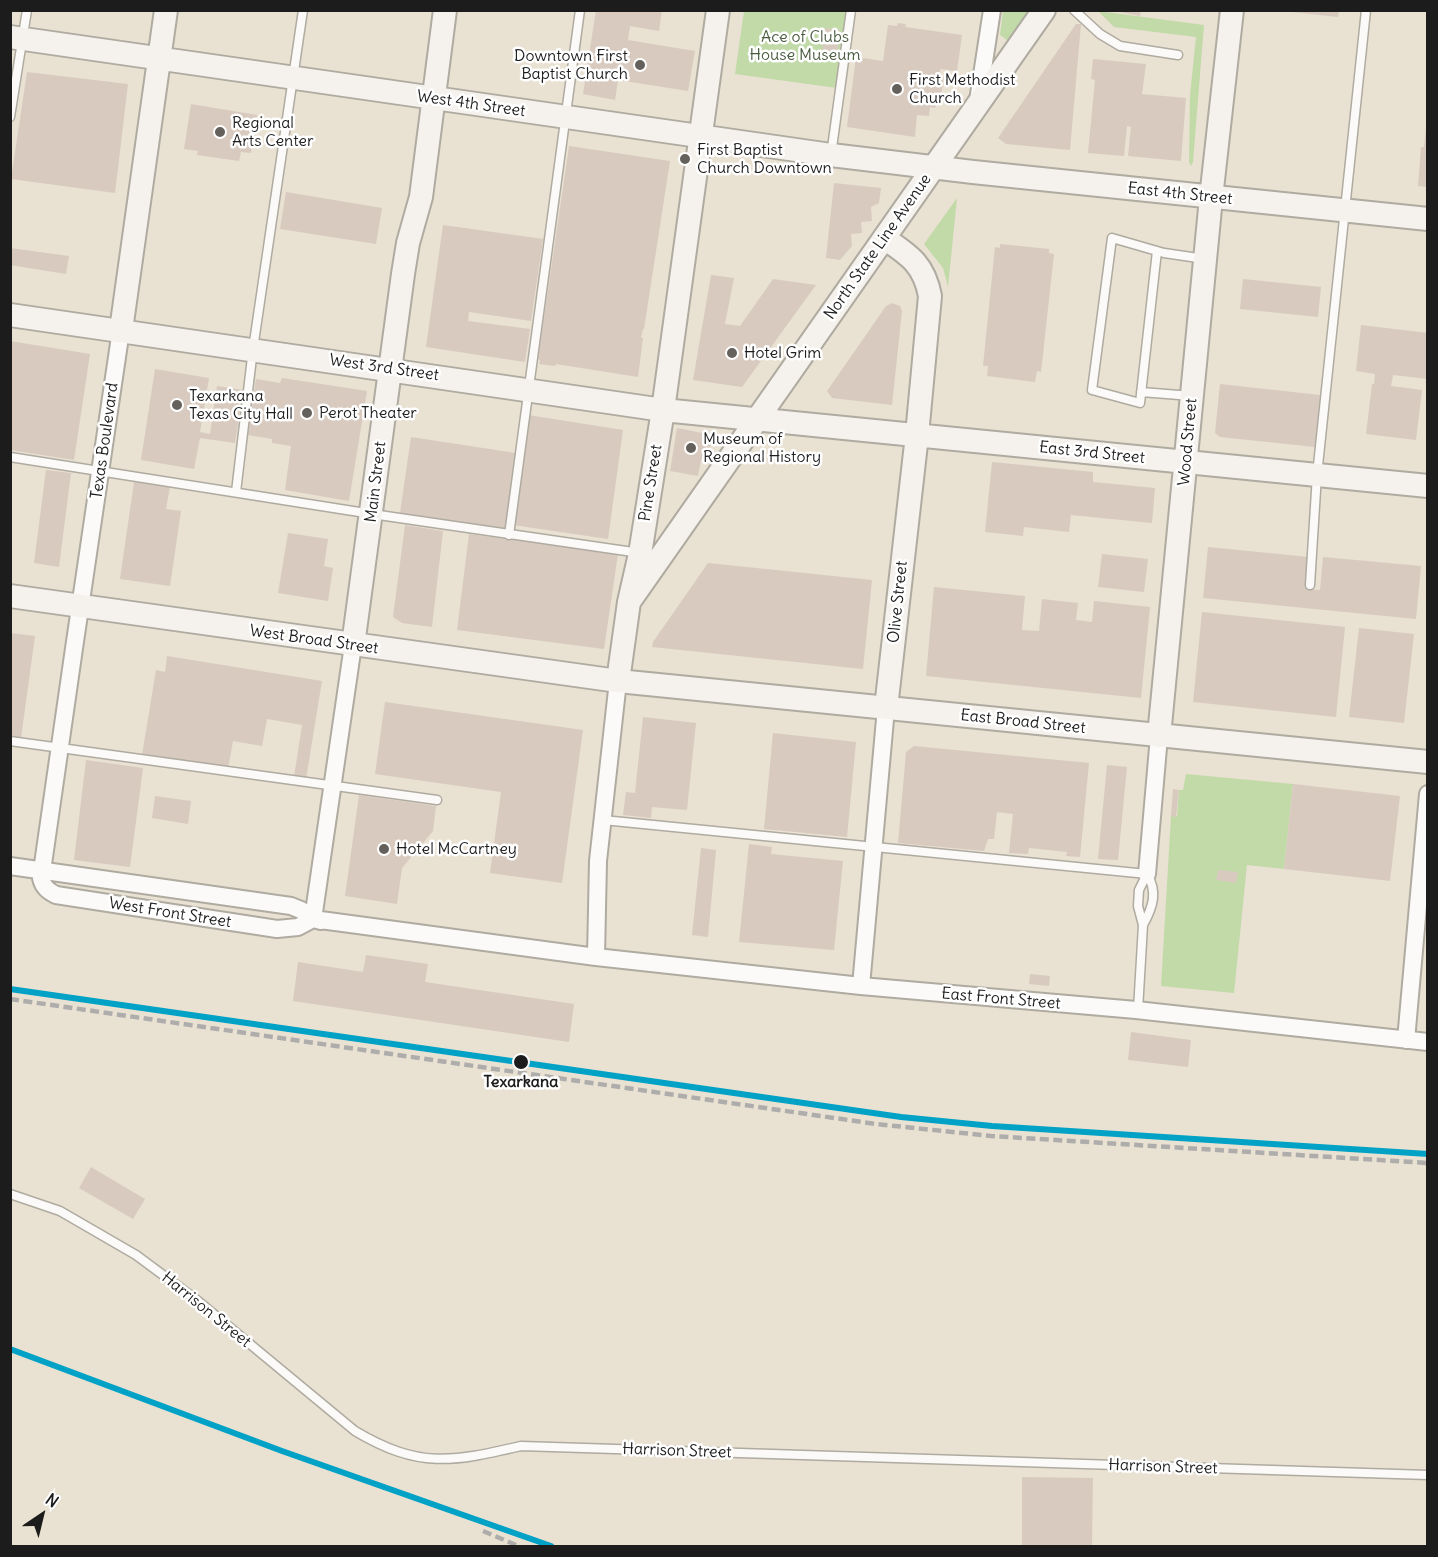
<!DOCTYPE html>
<html>
<head>
<meta charset="utf-8">
<style>
  body { margin:0 }
  #map { position:relative; width:1438px; height:1557px; overflow:hidden; background:#e9e1d2; font-family:Delius,sans-serif }
  canvas { display:block }
  .frame { position:absolute; inset:0; border:12px solid #1c1c1c; pointer-events:none }
  .north { position:absolute; left:12px; top:1485px; width:60px; height:60px; -webkit-text-stroke:4px #fff; paint-order:stroke; rotate:35deg; font-size:16px; font-weight:700; line-height:24px; text-align:center; color:#1c1c1c }
  .north::after { content:''; display:block; margin:auto; width:21px; height:27px; background:#1c1c1c; clip-path:polygon(50% 0,100% 100%,50% 72%,0 100%) }
</style>
</head>
<body>
<div id="map">
<canvas width="1438" height="1557"></canvas>
<div class="frame"></div>
<div class="north">N</div>
</div>
<script>
const g = document.querySelector('canvas').getContext('2d');
g.lineJoin = 'round';
function fillPath(path, color) {
  g.fillStyle = color;
  g.fill(path, 'evenodd');
}
function trace(path, color, width, dash) {
  g.strokeStyle = color;
  g.lineWidth = width;
  g.lineCap = dash ? 'butt' : 'round';
  g.setLineDash(dash || []);
  g.stroke(path);
}
function write(font, color, halo, rows, align = 'center') {
  g.font = font + ' Delius,sans-serif';
  g.lineWidth = 5;
  g.setLineDash([]);
  g.textBaseline = 'middle';
  g.strokeStyle = halo;
  g.fillStyle = color;
  for (const [text, x, y, turn = 0] of rows) {
    g.save();
    g.translate(x, y);
    g.rotate((+turn || 0) * Math.PI / 180);
    g.textAlign = isNaN(turn) ? turn : align;
    if (halo) g.strokeText(text, 0, 0);
    g.fillText(text, 0, 0);
    g.restore();
  }
}
const green = new Path2D(`
  M 744,11 L 848,11 L 837,88 L 735,74 Z
  M 1003,11 L 1034,11 L 1012,39 L 1007,40 L 1000,35 Z
  M 1098,11 L 1204,25 L 1193,162 L 1191,166 L 1189,162 L 1190,95 L 1196,37 L 1114,27 Z
  M 957,198 L 948,287 L 943,268 L 924,244 Z
  M 1186,774 L 1293,784 L 1284,869 L 1247,865 L 1234,993 L 1161,986 L 1171,816 L 1177,816 L 1179,790 L 1183,790 Z`);
const building = new Path2D(`
  M 596,10 L 662,10 L 659,31 L 630,26 L 628,40 L 695,51 L 688,91 L 618,80 L 615,100 L 583,94 Z
  M 1109,10 L 1141,10 L 1140,16 Z
  M 1292,10 L 1339,10 L 1338,17 L 1292,12 Z
  M 898,23 L 906,24 L 905,27 L 962,35 L 957,71 L 940,69 L 941,77 L 944,77 L 940,101 L 938,100 L 935,108 L 930,107 L 929,116 L 917,115 L 915,137 L 847,127 L 856,57 L 883,61 L 888,25 L 897,26 Z
  M 1076,24 L 1081,24 L 1070,150 L 1006,144 L 998,138 Z
  M 825,28 L 840,30 L 837,55 L 822,53 Z
  M 1093,59 L 1146,64 L 1142,94 L 1186,98 L 1181,161 L 1128,156 L 1131,127 L 1127,126 L 1124,156 L 1088,153 L 1095,80 L 1091,79 Z
  M 27,72 L 128,84 L 115,193 L 11,179 Z
  M 191,104 L 257,115 L 251,153 L 241,152 L 239,161 L 197,155 L 198,151 L 184,149 Z
  M 1426,128 L 1428,128 L 1428,187 L 1418,186 L 1421,147 L 1424,147 Z
  M 569,146 L 670,161 L 644,329 L 643,329 L 641,338 L 643,338 L 638,377 L 556,364 L 555,366 L 539,364 L 540,360 L 538,359 Z
  M 834,183 L 881,188 L 879,203 L 871,207 L 872,221 L 861,222 L 862,233 L 851,234 L 852,246 L 840,260 L 826,258 Z
  M 286,192 L 382,208 L 376,244 L 280,229 Z
  M 443,225 L 543,239 L 531,321 L 469,312 L 468,321 L 530,329 L 525,362 L 426,347 Z
  M 1000,244 L 1049,249 L 1049,253 L 1054,254 L 1041,372 L 1037,371 L 1035,382 L 987,376 L 988,366 L 983,366 L 995,247 L 1000,248 Z
  M 10,248 L 69,256 L 66,274 L 10,265 Z
  M 711,275 L 734,278 L 725,324 L 740,326 L 773,279 L 816,285 L 742,387 L 693,380 Z
  M 1243,279 L 1321,287 L 1318,317 L 1240,309 Z
  M 892,303 L 900,306 L 902,311 L 892,405 L 832,398 L 827,391 L 886,306 Z
  M 1361,325 L 1428,333 L 1428,379 L 1393,375 L 1391,386 L 1422,390 L 1416,440 L 1366,434 L 1372,384 L 1374,384 L 1375,374 L 1356,371 Z
  M 10,341 L 90,354 L 74,460 L 10,450 Z
  M 155,369 L 209,378 L 200,432 L 210,434 L 217,386 L 243,390 L 235,443 L 200,438 L 194,469 L 141,460 Z
  M 282,378 L 367,391 L 349,501 L 285,490 L 291,446 L 272,443 L 272,439 L 248,435 L 256,379 L 280,383 Z
  M 1220,384 L 1320,395 L 1315,447 L 1220,437 L 1215,433 Z
  M 528,415 L 623,430 L 608,539 L 513,525 Z
  M 677,428 L 717,436 L 701,460 L 698,476 L 670,471 Z
  M 411,437 L 516,453 L 505,529 L 400,513 Z
  M 992,462 L 1093,472 L 1093,482 L 1155,488 L 1152,523 L 1071,515 L 1069,532 L 1024,527 L 1023,536 L 985,532 Z
  M 46,470 L 71,473 L 59,567 L 34,563 Z
  M 134,482 L 170,487 L 166,509 L 181,511 L 170,586 L 120,579 Z
  M 405,525 L 443,531 L 432,627 L 402,623 L 393,617 Z
  M 288,533 L 328,539 L 324,566 L 333,568 L 328,601 L 278,593 Z
  M 469,534 L 618,554 L 604,649 L 457,630 Z
  M 1208,547 L 1309,557 L 1306,589 L 1320,590 L 1323,557 L 1421,566 L 1416,619 L 1203,598 Z
  M 1102,554 L 1148,559 L 1144,592 L 1098,587 Z
  M 708,563 L 872,580 L 863,669 L 652,647 L 653,642 Z
  M 934,587 L 1025,596 L 1022,630 L 1039,631 L 1042,599 L 1078,603 L 1076,620 L 1092,622 L 1094,601 L 1150,607 L 1141,698 L 926,676 Z
  M 1202,612 L 1345,627 L 1336,717 L 1193,702 Z
  M 1359,628 L 1414,634 L 1404,723 L 1349,717 Z
  M 10,633 L 35,636 L 21,738 L 10,737 Z
  M 167,656 L 322,681 L 306,779 L 294,777 L 302,725 L 267,719 L 262,746 L 233,741 L 228,769 L 142,755 L 156,670 L 165,672 Z
  M 385,702 L 583,730 L 562,883 L 490,873 L 501,792 L 375,774 Z
  M 643,717 L 696,723 L 687,810 L 652,807 L 651,818 L 623,815 L 626,792 L 635,793 Z
  M 773,733 L 856,742 L 847,837 L 764,829 Z
  M 914,746 L 1089,763 L 1080,857 L 1066,856 L 1067,852 L 1029,848 L 1028,854 L 1009,853 L 1013,814 L 997,812 L 994,839 L 988,839 L 984,851 L 898,843 L 906,752 Z
  M 86,760 L 143,768 L 130,867 L 74,860 Z
  M 1107,765 L 1127,767 L 1118,860 L 1098,859 Z
  M 1293,784 L 1400,796 L 1390,881 L 1284,869 Z
  M 1173,789 L 1179,790 L 1176,817 L 1171,816 Z
  M 359,795 L 436,806 L 433,831 L 402,868 L 397,904 L 345,896 Z
  M 155,796 L 191,801 L 188,824 L 152,818 Z
  M 749,844 L 772,847 L 771,854 L 843,861 L 834,950 L 739,942 Z
  M 701,848 L 716,850 L 708,937 L 692,935 Z
  M 1218,870 L 1238,872 L 1236,883 L 1216,880 Z
  M 366,955 L 428,964 L 425,982 L 574,1004 L 569,1042 L 293,1001 L 298,962 L 363,972 Z
  M 1030,974 L 1050,976 L 1049,986 L 1029,984 Z
  M 1131,1032 L 1191,1040 L 1188,1067 L 1128,1060 Z
  M 91,1167 L 145,1199 L 133,1219 L 79,1188 Z
  M 1022,1477 L 1093,1478 L 1092,1546 L 1022,1546 Z`);
const lane = new Path2D(`
  M 1074,10 L 1100,34 L 1120,46 L 1178,55
  M 10,117 L 27,10
  M 831,155 L 851,10
  M 1157,251 L 1140,403 L 1092,390 L 1112,238 L 1164,253 L 1205,259
  M 1141,392 L 1192,396
  M 10,457 L 372,514 L 640,553
  M 236,492 L 253,349 L 303,10
  M 509,535 L 580,10
  M 1310,585 L 1317,475 L 1366,10
  M 10,741 L 437,800
  M 603,820 L 1147,874
  M 1143,925 C 1153,907 1158,892 1147,874
  M 1138,1010 L 1143,925 L 1138,906 L 1139,890 L 1147,874
  M 10,1194 L 60,1211 L 136,1255 L 198,1301 L 355,1431 C 419,1469 452,1462 521,1446 L 1428,1475`);
const street = new Path2D(`
  M 978,101 L 992,10
  M 121,330 C 95,513 66,695 41,878 C 43,887 48,891 56,895 L 277,929 L 298,927 L 313,919 L 321,921
  M 10,866 L 291,906 L 301,910 L 313,919 L 596,957 L 861,986 L 1136,1010 L 1428,1042
  M 1147,874 L 1159,736
  M 313,919 L 353,645
  M 596,957 L 598,861 L 618,681
  M 861,986 L 886,708
  M 1406,1040 L 1428,794`);
const secondary = new Path2D(`
  M 10,37 L 831,155 L 973,172 L 1428,219
  M 884,238 C 909,255 924,264 930,296 L 917,435 L 886,708
  M 10,315 L 663,410 L 1428,486
  M 121,330 L 166,10
  M 10,596 L 618,681 L 1428,762
  M 629,602 L 1044,10
  M 353,645 L 403,274 L 408,243 L 421,197 L 445,10
  M 618,681 L 629,602 L 640,554 L 663,410 L 718,10
  M 1159,736 L 1211,198 L 1232,10`);
const rail = new Path2D(`
  M 10,999 L 876,1124 L 991,1136 L 1428,1163
  M 10,1349 L 282,1451 L 551,1546
  M 483,1531 L 516,1545`);
const rail1 = new Path2D(`
  M 10,989 L 901,1117 L 992,1126 L 1428,1154
  M 10,1349 L 282,1451 L 551,1546`);
const markers = [
  [640,65,6,"#64615c"],
  [897,89,6,"#64615c"],
  [220,132,6,"#64615c"],
  [685,159,6,"#64615c"],
  [732,353,6,"#64615c"],
  [177,405,6,"#64615c"],
  [307,413,6,"#64615c"],
  [691,448,6,"#64615c"],
  [384,849,6,"#64615c"],
  [521,1062,8,"#1c1c1c"]
];
const parkNames = [
  ["Ace of Clubs",805,37],
  ["House Museum",805,55]
];
const poiNames = [
  ["Downtown First",628,56,"right"],
  ["Baptist Church",628,74,"right"],
  ["First Methodist",909,80],
  ["Church",909,98],
  ["Regional",232,123],
  ["Arts Center",232,141],
  ["First Baptist",697,150],
  ["Church Downtown",697,168],
  ["Hotel Grim",744,353],
  ["Texarkana",189,396],
  ["Texas City Hall",189,414],
  ["Perot Theater",319,413],
  ["Museum of",703,439],
  ["Regional History",703,457],
  ["Hotel McCartney",396,849]
];
const streetNames = [
  ["West 4th Street",471,104,8],
  ["East 4th Street",1180,194,6],
  ["North State Line Avenue",878,247,-55],
  ["West 3rd Street",384,368,8],
  ["Texas Boulevard",105,441,-82],
  ["Wood Street",1188,442,-85],
  ["East 3rd Street",1092,453,6],
  ["Main Street",376,482,-83],
  ["Pine Street",651,483,-81],
  ["Olive Street",898,602,-84],
  ["West Broad Street",314,640,8],
  ["East Broad Street",1023,722,6],
  ["West Front Street",170,913,9],
  ["East Front Street",1001,999,5],
  ["Harrison Street",206,1310,39],
  ["Harrison Street",677,1451,2],
  ["Harrison Street",1163,1467,2]
];
const stopNames = [
  ["Texarkana",521,1082]
];
fillPath(green, '#c1daa8');
fillPath(building, '#d8cabf');
trace(lane, '#afaba1', 11);
trace(street, '#afaba1', 20);
trace(secondary, '#afaba1', 26);
trace(lane, '#fcfaf8', 8);
trace(street, '#fcfaf8', 16);
trace(secondary, '#f5f2ed', 22);
trace(rail, '#aeadab', 4.5, [9, 4.5]);
trace(rail1, '#01a2c5', 6);
for (const [x, y, r, color] of markers) {
  const dot = new Path2D();
  dot.arc(x, y, r, 0, 2 * Math.PI);
  g.fillStyle = color;
  g.fill(dot);
  trace(dot, '#fff', 2);
}
write('16px', '#4b5d41', '#fff', parkNames);
write('16px', '#1c1c1c', '#fff', poiNames, 'left');
write('16px', '#1c1c1c', '#fff', streetNames);
write('bold 16px', '#1c1c1c', '#fff', stopNames);
</script>
</body>
</html>
